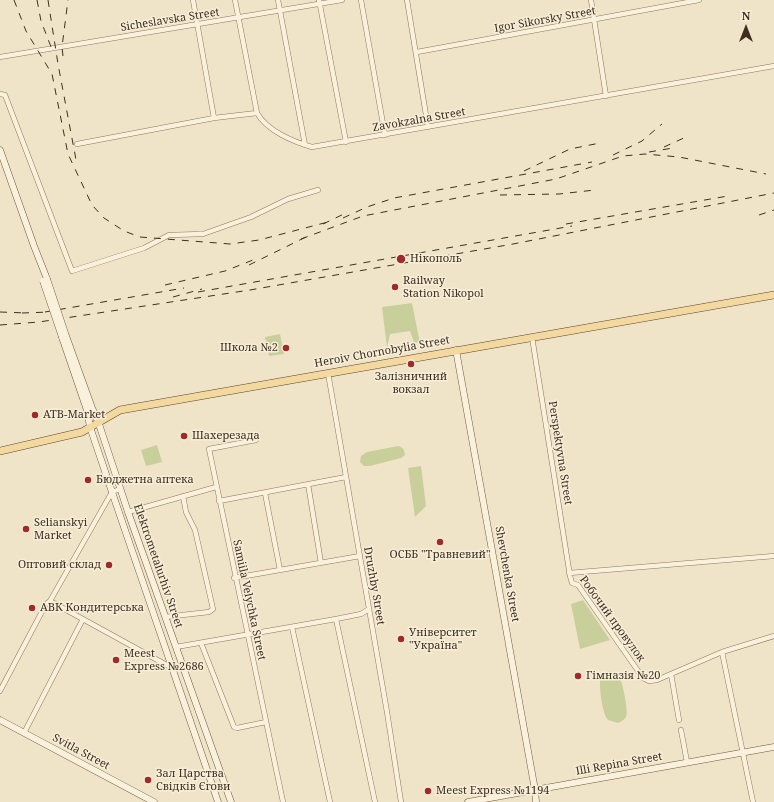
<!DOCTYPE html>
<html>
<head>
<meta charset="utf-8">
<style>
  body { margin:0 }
  #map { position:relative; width:774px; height:802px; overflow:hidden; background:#f0e4c8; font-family:"Noto Serif",serif }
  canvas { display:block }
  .north { position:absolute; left:726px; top:8px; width:40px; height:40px; -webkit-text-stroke:3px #f7eed8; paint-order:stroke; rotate:0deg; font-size:11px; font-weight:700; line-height:16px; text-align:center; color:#3d2e20 }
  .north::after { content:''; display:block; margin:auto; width:14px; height:18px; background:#3d2e20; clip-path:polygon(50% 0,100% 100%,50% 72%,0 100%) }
</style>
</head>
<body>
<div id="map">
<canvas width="774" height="802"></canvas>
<div class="north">N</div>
</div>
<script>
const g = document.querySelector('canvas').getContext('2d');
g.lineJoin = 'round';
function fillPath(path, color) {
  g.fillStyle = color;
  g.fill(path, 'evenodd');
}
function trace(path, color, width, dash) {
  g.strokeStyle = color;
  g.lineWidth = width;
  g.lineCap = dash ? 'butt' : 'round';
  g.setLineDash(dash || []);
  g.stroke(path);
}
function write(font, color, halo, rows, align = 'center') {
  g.font = font + ' "Noto Serif",serif';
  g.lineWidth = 3;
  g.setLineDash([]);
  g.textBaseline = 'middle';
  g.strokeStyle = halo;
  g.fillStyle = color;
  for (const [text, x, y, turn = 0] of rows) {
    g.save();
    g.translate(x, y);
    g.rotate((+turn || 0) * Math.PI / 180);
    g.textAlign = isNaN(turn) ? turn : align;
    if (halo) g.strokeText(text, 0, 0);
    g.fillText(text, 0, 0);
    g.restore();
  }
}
const green = new Path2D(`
  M 412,303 L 420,343 L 414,342 L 410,331 L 390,334 L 387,348 L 382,307 Z
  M 280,334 L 284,354 L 269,356 L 265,337 Z
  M 157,445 L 162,462 L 146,466 L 141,450 Z
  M 398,446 C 403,447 404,449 405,455 L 401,458 L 370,466 L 364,466 L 360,462 L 361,456 L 367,452 Z
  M 421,466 L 426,506 L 415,517 L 408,468 Z
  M 583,600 L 610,640 L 580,649 L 571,604 Z
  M 609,671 L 618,673 C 622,680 629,711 626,717 C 624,720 621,722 618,723 L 608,720 C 602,714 598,683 601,675 Z`);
const street = new Path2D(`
  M 193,0 L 214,118
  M 235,0 L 257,113
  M 278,0 L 305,145
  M 319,0 L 346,142
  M 361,0 L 385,135
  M 407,0 L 428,127
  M 591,0 L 606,96
  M 417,52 L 699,0
  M 0,57 L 342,0
  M 0,94 L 5,95 L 72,271 L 144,248 L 169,235 L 203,234 L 251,217 L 288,199 L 318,190
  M 77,144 L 214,118 L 257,113 C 267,131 294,142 312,147 L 774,66
  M 532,337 L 570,576 L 572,583 L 578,585 L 643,678 L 649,681 L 657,680 L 722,652 L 774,636
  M 328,373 L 387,712 L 401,802
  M 256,440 L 209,449 L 283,802
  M 308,484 L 321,563
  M 265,493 L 280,570
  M 219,501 L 346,477
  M 128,512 L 216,487
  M 569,573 L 774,556
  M 234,578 L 360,556
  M 50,601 L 172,668
  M 165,617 L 209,612 L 213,609 L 195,530 L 186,512 L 183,496
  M 336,619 L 375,802
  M 292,627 L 330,802
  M 201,643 L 234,727 L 237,728 L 266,722
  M 176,647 L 336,619 L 361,614 L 369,609
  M 722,652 L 753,802
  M 671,674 L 679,720
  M 0,691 L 46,604 L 50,601 L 112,492 L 120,489
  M 681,730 L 687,762
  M 24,733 L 83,619`);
const secondary = new Path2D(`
  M 0,150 L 34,246 L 47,279
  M 66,336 L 92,408 L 98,421 L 128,512 L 231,802
  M 62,337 L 87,410 L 90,427 L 112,492 L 218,802
  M 456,350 L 535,790 L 536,802
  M 0,720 L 154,802
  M 468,802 L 774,747`);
const primary = new Path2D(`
  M 0,451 L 82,432 L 120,410 L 774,295`);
const rail = new Path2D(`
  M 14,0 L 26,31 L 52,74 L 68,154 L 92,205 L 104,218 L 124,231 L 140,237 L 230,244 L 259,240 L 328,222
  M 37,0 L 41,21 L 53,52
  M 48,0 L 58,64 L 77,165
  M 63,56 L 62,47 L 68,0
  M 664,147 L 686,137
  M 649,152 L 673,148
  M 613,155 L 642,141 L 662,124
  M 524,171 L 570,149 L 600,143
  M 500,195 L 559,194 L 595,190
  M 759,215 L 774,210
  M 343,218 L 367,207 L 394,198 L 592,162
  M 323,224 L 348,212
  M 566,224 L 728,196
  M 301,239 L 363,216 L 556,179 L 623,156 L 645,154 L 679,157 L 766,174
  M 249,265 L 306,237
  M 165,285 L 225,271 L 253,260
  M 198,292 L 572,226
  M 173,297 L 202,289
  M 0,312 L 27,313
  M 45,312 L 184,288
  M 22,313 L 50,312
  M 0,325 L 39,322 L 250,290 L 513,244 L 774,193`);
const secondaryBridge = new Path2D(`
  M 47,279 L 66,336
  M 43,281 L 62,337`);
const markers = [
  [401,259,5,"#9e2a2b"],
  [395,287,4,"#9e2a2b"],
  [286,348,4,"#9e2a2b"],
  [411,364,4,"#9e2a2b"],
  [35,415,4,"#9e2a2b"],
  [184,436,4,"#9e2a2b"],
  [88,480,4,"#9e2a2b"],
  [26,529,4,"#9e2a2b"],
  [440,542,4,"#9e2a2b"],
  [109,565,4,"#9e2a2b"],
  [32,608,4,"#9e2a2b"],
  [401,639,4,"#9e2a2b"],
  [116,660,4,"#9e2a2b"],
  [578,676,4,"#9e2a2b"],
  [148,780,4,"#9e2a2b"],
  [428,791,4,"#9e2a2b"]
];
const streetNames = [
  ["Sicheslavska Street",170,20,-9],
  ["Igor Sikorsky Street",545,20,-10],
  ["Zavokzalna Street",419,120,-10],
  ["Heroiv Chornobylia Street",382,352,-10],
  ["Perspektyvna Street",560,453,81],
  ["Elektrometalurhiv Street",158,566,71],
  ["Shevchenka Street",507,574,80],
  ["Druzhby Street",374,586,80],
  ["Samiila Velychka Street",249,600,78],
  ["Робочий провулок",612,619,54],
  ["Svitla Street",81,752,28],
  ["Illi Repina Street",619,764,-10]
];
const poiNames = [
  ["Нікополь",410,259],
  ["Railway",403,281],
  ["Station Nikopol",403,294],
  ["Школа №2",278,348,"right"],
  ["Залізничний",411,377,"center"],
  ["вокзал",411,390,"center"],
  ["ATB-Market",43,415],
  ["Шахерезада",192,436],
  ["Бюджетна аптека",96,480],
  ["Selianskyi",34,523],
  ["Market",34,536],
  ["ОСББ \"Травневий\"",440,555,"center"],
  ["Оптовий склад",101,565,"right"],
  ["АВК Кондитерська",40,608],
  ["Університет",409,633],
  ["\"Україна\"",409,646],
  ["Meest",124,654],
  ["Express №2686",124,667],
  ["Гімназія №20",586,676],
  ["Зал Царства",156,774],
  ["Свідків Єгови",156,787],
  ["Meest Express №1194",436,791]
];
fillPath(green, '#c9cf9b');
trace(street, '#8d765c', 5.5);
trace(secondary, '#6f573f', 7);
trace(primary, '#5b4430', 8);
trace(street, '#faf1dc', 4.5);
trace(secondary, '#faf1dc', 6);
trace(primary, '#f3d9a0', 7);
trace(rail, '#3d2e20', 1, [7, 7]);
trace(secondaryBridge, '#6f573f', 7, []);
trace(secondaryBridge, '#faf1dc', 6);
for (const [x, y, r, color] of markers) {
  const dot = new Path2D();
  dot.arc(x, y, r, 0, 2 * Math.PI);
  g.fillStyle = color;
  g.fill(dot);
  trace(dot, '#f7eed8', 1.5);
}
write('11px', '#3d2e20', '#f7eed8', streetNames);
write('11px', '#3d2e20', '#f7eed8', poiNames, 'left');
</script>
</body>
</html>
